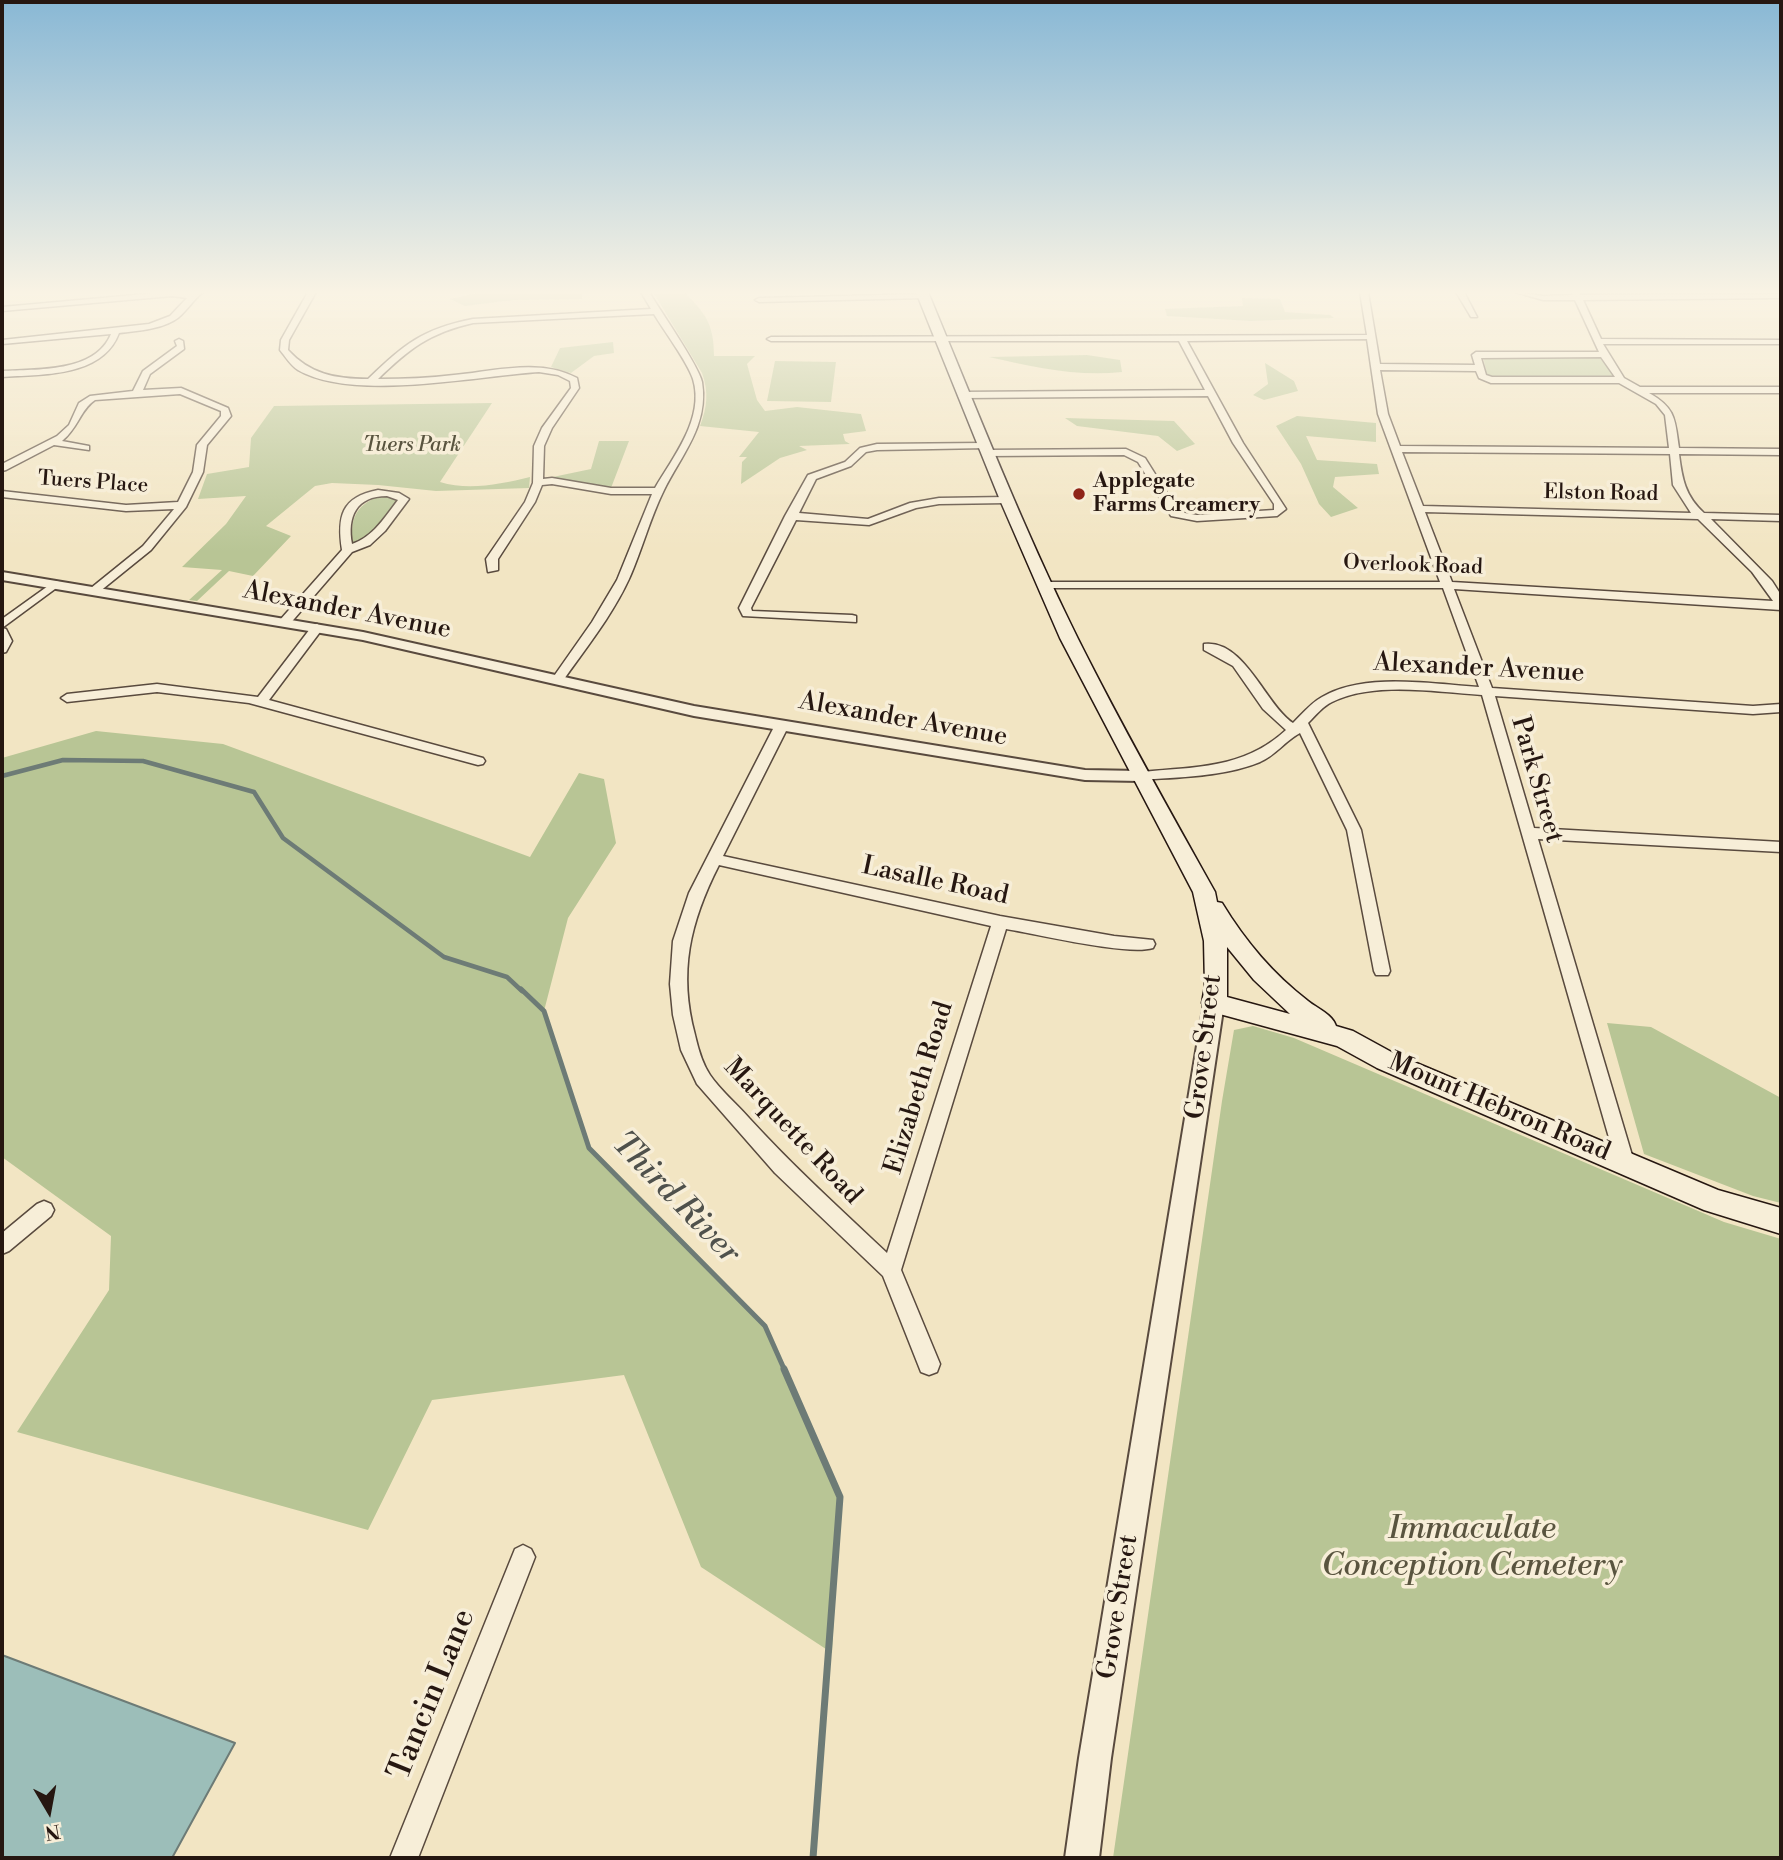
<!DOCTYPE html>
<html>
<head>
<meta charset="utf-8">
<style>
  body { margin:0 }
  #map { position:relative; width:1783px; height:1860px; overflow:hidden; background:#f2e5c3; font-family:"Libre Bodoni",serif }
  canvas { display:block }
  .frame { position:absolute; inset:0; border:4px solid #261711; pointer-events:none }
  .north { position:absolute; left:14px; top:1776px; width:70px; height:70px; -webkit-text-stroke:5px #f7eed8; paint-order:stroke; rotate:170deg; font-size:19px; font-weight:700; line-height:28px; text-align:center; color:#261711 }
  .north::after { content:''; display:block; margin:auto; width:24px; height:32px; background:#261711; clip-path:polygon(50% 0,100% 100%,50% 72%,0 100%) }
</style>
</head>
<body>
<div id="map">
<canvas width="1783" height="1860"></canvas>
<div class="frame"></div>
<div class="north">N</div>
</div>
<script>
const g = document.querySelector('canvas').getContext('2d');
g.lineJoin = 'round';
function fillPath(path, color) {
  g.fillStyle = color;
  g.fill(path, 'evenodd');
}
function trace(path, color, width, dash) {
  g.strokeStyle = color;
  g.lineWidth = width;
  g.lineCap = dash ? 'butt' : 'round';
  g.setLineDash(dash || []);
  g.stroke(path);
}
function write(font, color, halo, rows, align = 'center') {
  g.font = font + ' "Libre Bodoni",serif';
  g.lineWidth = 7;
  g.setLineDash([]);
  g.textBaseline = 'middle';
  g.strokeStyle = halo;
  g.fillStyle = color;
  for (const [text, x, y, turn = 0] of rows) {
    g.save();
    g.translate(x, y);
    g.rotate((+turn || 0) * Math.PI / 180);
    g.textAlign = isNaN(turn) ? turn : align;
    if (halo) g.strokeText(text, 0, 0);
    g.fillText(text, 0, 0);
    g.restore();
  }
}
const green = new Path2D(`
  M 482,292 L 582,292 L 582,299 L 513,300 L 465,306 L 450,299 Z
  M 653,292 L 684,292 C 706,314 714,324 714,356 L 755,356 L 747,364 L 757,400 L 765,411 L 797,407 L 861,414 L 866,431 L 843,434 L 845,441 L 850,444 L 799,446 L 807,450 L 780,458 L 741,484 L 742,462 L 747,457 L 739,457 L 759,432 L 700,426 C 707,408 709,392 702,373 Z
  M 1242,298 L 1280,299 L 1285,312 L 1330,315 L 1334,318 L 1250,321 L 1167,316 L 1165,309 L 1243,306 Z
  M 613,342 L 614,353 L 594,356 L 571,373 L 551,367 L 560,348 Z
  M 1087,355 L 1120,360 L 1122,372 C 1077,377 1033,367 989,357 Z
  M 1483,356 L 1602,358 L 1617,378 L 1497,379 L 1487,376 Z
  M 775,361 L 836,362 L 831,402 L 767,401 Z
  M 1265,363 L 1294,381 L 1298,391 L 1264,400 L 1253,395 L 1268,384 Z
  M 492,403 L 440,482 C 469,491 501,484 530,477 L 529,488 L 436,491 L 378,485 L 332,483 L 315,486 L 266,526 L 291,536 L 253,576 L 229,571 L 197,601 L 189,600 L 222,570 L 182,567 L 226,524 L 246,496 L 198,499 L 207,474 L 249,467 L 251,438 L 274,406 Z
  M 1297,416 L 1376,423 L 1376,442 L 1306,436 L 1317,460 L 1377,464 L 1379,474 L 1335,477 L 1333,487 L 1358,508 L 1331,517 L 1319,504 L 1301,464 L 1276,426 Z
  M 1065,418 L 1174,421 L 1195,444 L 1177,451 L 1158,436 L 1077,426 Z
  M 599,441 L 629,441 L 611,488 L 548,478 L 591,469 Z
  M 383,495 L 399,499 L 379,524 L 359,543 L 353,543 C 349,517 358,503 383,495 Z
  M 96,731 L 223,744 L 530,857 L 579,773 L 604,779 L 616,843 L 568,918 L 544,1011 L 589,1148 L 765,1326 L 840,1497 L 832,1653 L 701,1567 L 624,1375 L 432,1400 L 368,1530 L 17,1432 L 109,1290 L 111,1236 L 2,1157 L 2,758 Z
  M 1607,1023 L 1651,1027 L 1781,1098 L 1781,1203 L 1753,1196 L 1644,1154 Z
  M 1253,1026 L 1294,1038 L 1724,1222 L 1781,1239 L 1781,1858 L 1113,1858 L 1222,1101 L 1234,1030 Z`);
const water = new Path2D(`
  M 2,1655 L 235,1743 L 172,1858 L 2,1858 Z`);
const streamFar2 = new Path2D(`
  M 2,776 L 63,760 L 143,761 L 254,792 L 283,838 L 444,957 L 507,977 L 522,991`);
const streamFar1 = new Path2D(`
  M 521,989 L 544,1011 L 589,1148 L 765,1326 L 785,1371`);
const stream = new Path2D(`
  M 784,1369 L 840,1497 L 813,1858`);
const minor = new Path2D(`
  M 168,292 L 203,292 C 194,299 188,309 179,317 C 164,329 138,331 119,333 C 102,378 41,374 2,377 L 2,371 C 37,369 95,373 111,334 L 2,344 L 2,340 L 149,324 L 170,316 L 187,298 L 172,296 L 2,311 L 2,307 Z
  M 308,292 L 316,292 L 289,340 L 288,350 C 310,374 335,379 368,379 C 405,344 422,329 473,319 L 651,309 L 641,292 L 649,292 C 659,309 699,366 702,382 C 709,425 682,454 664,490 C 650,518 642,550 629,579 C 612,616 585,649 562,682 L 554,682 L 552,679 L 592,622 L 617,580 L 652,494 L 611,494 L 552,484 L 542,485 L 535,502 L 498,559 L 498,570 L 488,572 L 486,559 L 525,502 L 533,483 L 534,446 L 542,428 L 571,388 L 570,381 L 558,375 L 539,372 C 476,376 353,402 298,370 C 291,366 285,356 280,350 L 281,340 ZM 654,314 C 664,331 687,361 693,379 C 705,418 673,457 655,488 L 611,488 L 552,478 L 543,479 L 544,446 L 552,428 L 579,388 L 577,378 C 540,358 495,371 454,375 C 429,378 404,379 378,379 C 409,349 429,333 473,323 Z
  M 1360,292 L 1368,292 L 1380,364 L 1475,365 L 1472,355 L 1476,352 L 1599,352 L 1575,300 L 1543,300 L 1515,292 L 1543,296 L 1573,295 L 1571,292 L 1579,292 L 1580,295 L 1781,294 L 1781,298 L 1583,300 L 1601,339 L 1781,340 L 1781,344 L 1603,344 L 1624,378 L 1640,387 L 1781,387 L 1781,393 L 1649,393 C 1676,408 1675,420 1679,448 L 1781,449 L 1781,455 L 1679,454 C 1682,478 1685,496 1704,513 L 1781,515 L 1781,521 L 1711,519 L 1772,581 L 1781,595 L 1781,610 L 1454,589 L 1492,688 L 1753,706 L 1781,704 L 1781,712 L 1753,714 L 1495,696 L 1534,828 L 1781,842 L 1781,852 L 1538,839 L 1634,1162 L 1632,1168 L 1625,1170 L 1618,1168 L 1616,1162 L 1482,695 C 1436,692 1374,681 1332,702 C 1323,706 1315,716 1308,723 L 1361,830 L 1390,971 L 1388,975 L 1376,975 L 1374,971 L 1347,830 L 1300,733 C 1285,741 1276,755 1260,762 C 1223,777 1179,777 1140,780 L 1133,776 L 1140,772 C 1194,767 1244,769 1286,730 L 1263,709 L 1233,666 L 1204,650 L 1204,644 C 1244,639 1265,704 1293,723 C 1302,714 1311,703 1322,697 C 1364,672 1432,684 1479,687 L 1443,588 L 1044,588 L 1038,585 L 1044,582 L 1440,582 L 1378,414 L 1367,339 L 1187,341 L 1243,443 L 1286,509 L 1277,516 L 1197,521 L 1171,516 L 1138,462 L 1124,455 L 987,456 L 982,453 L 987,450 L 1126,449 L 1145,458 L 1179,512 L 1197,515 L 1274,510 L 1274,504 L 1233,443 L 1208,396 L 963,398 L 959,395 L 963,392 L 1205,390 L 1179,341 L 771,341 L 767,339 L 771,337 L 1367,335 ZM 1601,357 L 1615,377 L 1492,377 L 1486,375 L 1481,358 ZM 1380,370 L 1476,371 L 1479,378 L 1491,383 L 1619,383 L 1656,404 L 1665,415 L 1669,448 L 1400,446 L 1388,414 ZM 1402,452 L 1670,454 L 1673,485 L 1691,513 L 1423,506 ZM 1425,512 L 1698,519 L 1752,572 L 1773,601 L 1452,582 Z
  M 1456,292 L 1464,292 L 1477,317 L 1471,317 Z
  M 926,294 L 923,298 L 759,302 L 755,300 L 759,298 Z
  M 179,339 L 183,341 L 184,349 L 150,374 L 143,390 L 181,388 L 228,408 L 231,416 L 207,445 L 203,472 L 186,507 L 151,550 L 99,592 L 91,592 L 91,588 L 143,546 L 174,509 L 126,511 L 2,497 L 2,491 L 126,505 L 178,502 L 193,472 L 197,445 L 221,416 L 221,411 L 180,394 L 95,400 C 80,410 79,427 62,441 L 89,446 L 89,450 L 54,445 L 6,470 L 2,471 L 2,464 L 57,436 L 69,425 L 79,403 L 90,396 L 133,391 L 143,371 L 177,346 L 175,341 Z
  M 984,443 L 989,446 L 987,448 L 877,450 L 866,452 L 851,466 L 816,479 L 799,513 L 868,519 L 910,503 L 939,498 L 1007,497 L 1012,500 L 1007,503 L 939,504 L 916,508 L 869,525 L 796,520 L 751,608 L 752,611 L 852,615 L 856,616 L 856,622 L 743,616 L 739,608 L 785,516 L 808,475 L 845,462 L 860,448 L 877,444 Z
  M 378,490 L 399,493 L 409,499 L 385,531 L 370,545 L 352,552 L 288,626 L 280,626 L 280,620 L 342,550 C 337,517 341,497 378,490 ZM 387,496 L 398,500 C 385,517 373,537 352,544 C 347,517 356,496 387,496 Z
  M 55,581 L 59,582 L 59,586 L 2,628 L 2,619 Z
  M 317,624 L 323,628 L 269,700 L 483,758 L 485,761 L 483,764 L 478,765 L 249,703 L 157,692 L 67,702 L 61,698 L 67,694 L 157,684 L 258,697 L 313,625 Z
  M 2,628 L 6,629 L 12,641 L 6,652 L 2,653 Z
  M 782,721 L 789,725 L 723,856 L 1000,916 L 1114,936 L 1153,940 L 1155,944 L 1153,948 C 1127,956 1037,934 1006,929 L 901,1270 L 940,1364 L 937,1372 L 929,1375 L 921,1372 L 883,1276 L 775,1173 L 697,1084 L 681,1050 L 673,1015 L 670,984 L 673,941 L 689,893 L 775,725 ZM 719,865 L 991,926 L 887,1253 C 840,1209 793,1166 749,1118 C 737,1104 720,1090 710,1075 C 702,1063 698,1048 695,1035 C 678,972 690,922 719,865 Z
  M 44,1201 L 51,1204 L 54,1210 L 51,1216 L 9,1251 L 2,1254 L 2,1233 L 37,1204 Z
  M 523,1545 L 531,1549 L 535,1557 L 418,1858 L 390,1858 L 515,1549 Z`);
const tertiary = new Path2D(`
  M 2,572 L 363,632 L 694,706 L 1085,770 L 1140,771 L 1148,776 L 1140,781 L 1085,780 L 694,716 L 363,640 L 2,580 Z
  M 1214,995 L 1221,997 L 1224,1003 L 1111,1758 L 1099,1858 L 1065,1858 L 1079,1758 L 1204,1003 L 1207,997 Z`);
const secondary = new Path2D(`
  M 916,292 L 928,292 C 976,408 1022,526 1078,639 C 1121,725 1168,808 1215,892 L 1217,902 L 1222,903 C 1245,941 1273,974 1308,1001 C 1318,1009 1332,1014 1336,1026 L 1353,1031 L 1395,1054 L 1718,1190 L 1781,1208 L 1781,1234 L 1704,1210 L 1377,1068 L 1337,1046 L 1205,1010 L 1202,1003 L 1205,986 L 1204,941 L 1193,892 L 1060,638 L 1000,500 ZM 1227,947 L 1254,980 L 1290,1014 L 1227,997 Z`);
const markers = [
  [1079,494,7,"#8f2418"]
];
const farParknames = [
  ["Tuers Park",412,446]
];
const farPoinames = [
  ["Applegate",1093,482],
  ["Farms Creamery",1093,506]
];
const farStreetnames = [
  ["Tuers Place",93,483,4],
  ["Elston Road",1601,494,1],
  ["Overlook Road",1413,566,2]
];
const streetNames = [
  ["Alexander Avenue",347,611,11],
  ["Alexander Avenue",1479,669,3],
  ["Alexander Avenue",903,720,10],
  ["Park Street",1536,780,74],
  ["Lasalle Road",935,882,12],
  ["Grove Street",1205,1047,-83],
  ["Elizabeth Road",920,1088,-73],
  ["Mount Hebron Road",1499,1108,23],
  ["Marquette Road",792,1132,47],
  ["Grove Street",1119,1607,-81]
];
const nearParknames = [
  ["Immaculate",1472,1530],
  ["Conception Cemetery",1472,1567]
];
const nearStreetnames = [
  ["Tancin Lane",433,1695,-68]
];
const nearWaternames = [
  ["Third River",675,1199,46]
];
fillPath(green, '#b8c595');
fillPath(water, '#9cbeb9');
trace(water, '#6d7b76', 2);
trace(streamFar2, '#6d7b76', 4.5);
trace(streamFar1, '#6d7b76', 5);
trace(stream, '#6d7b76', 7);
trace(minor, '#594a3e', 3);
trace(tertiary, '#594a3e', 4);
trace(secondary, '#261711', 3);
fillPath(minor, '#f7eed8');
fillPath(tertiary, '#f7eed8');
fillPath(secondary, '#f7eed8');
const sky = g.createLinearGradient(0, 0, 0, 552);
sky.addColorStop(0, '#89b8d5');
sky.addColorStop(0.53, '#f9f3e4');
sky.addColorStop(1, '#f9f3e400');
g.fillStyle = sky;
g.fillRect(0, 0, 1783, 552);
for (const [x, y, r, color] of markers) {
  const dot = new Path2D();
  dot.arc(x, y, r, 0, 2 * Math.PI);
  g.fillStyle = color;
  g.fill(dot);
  trace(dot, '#f7eed8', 2.5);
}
write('italic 21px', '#59543f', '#f7eed8', farParknames);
write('bold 21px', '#261711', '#f7eed8', farPoinames, 'left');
write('21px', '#261711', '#f7eed8', farStreetnames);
write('26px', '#261711', '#f7eed8', streetNames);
write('italic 32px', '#59543f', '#f7eed8', nearParknames);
write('32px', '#261711', '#f7eed8', nearStreetnames);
write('italic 33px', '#4f514c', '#f7eed8', nearWaternames);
</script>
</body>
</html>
